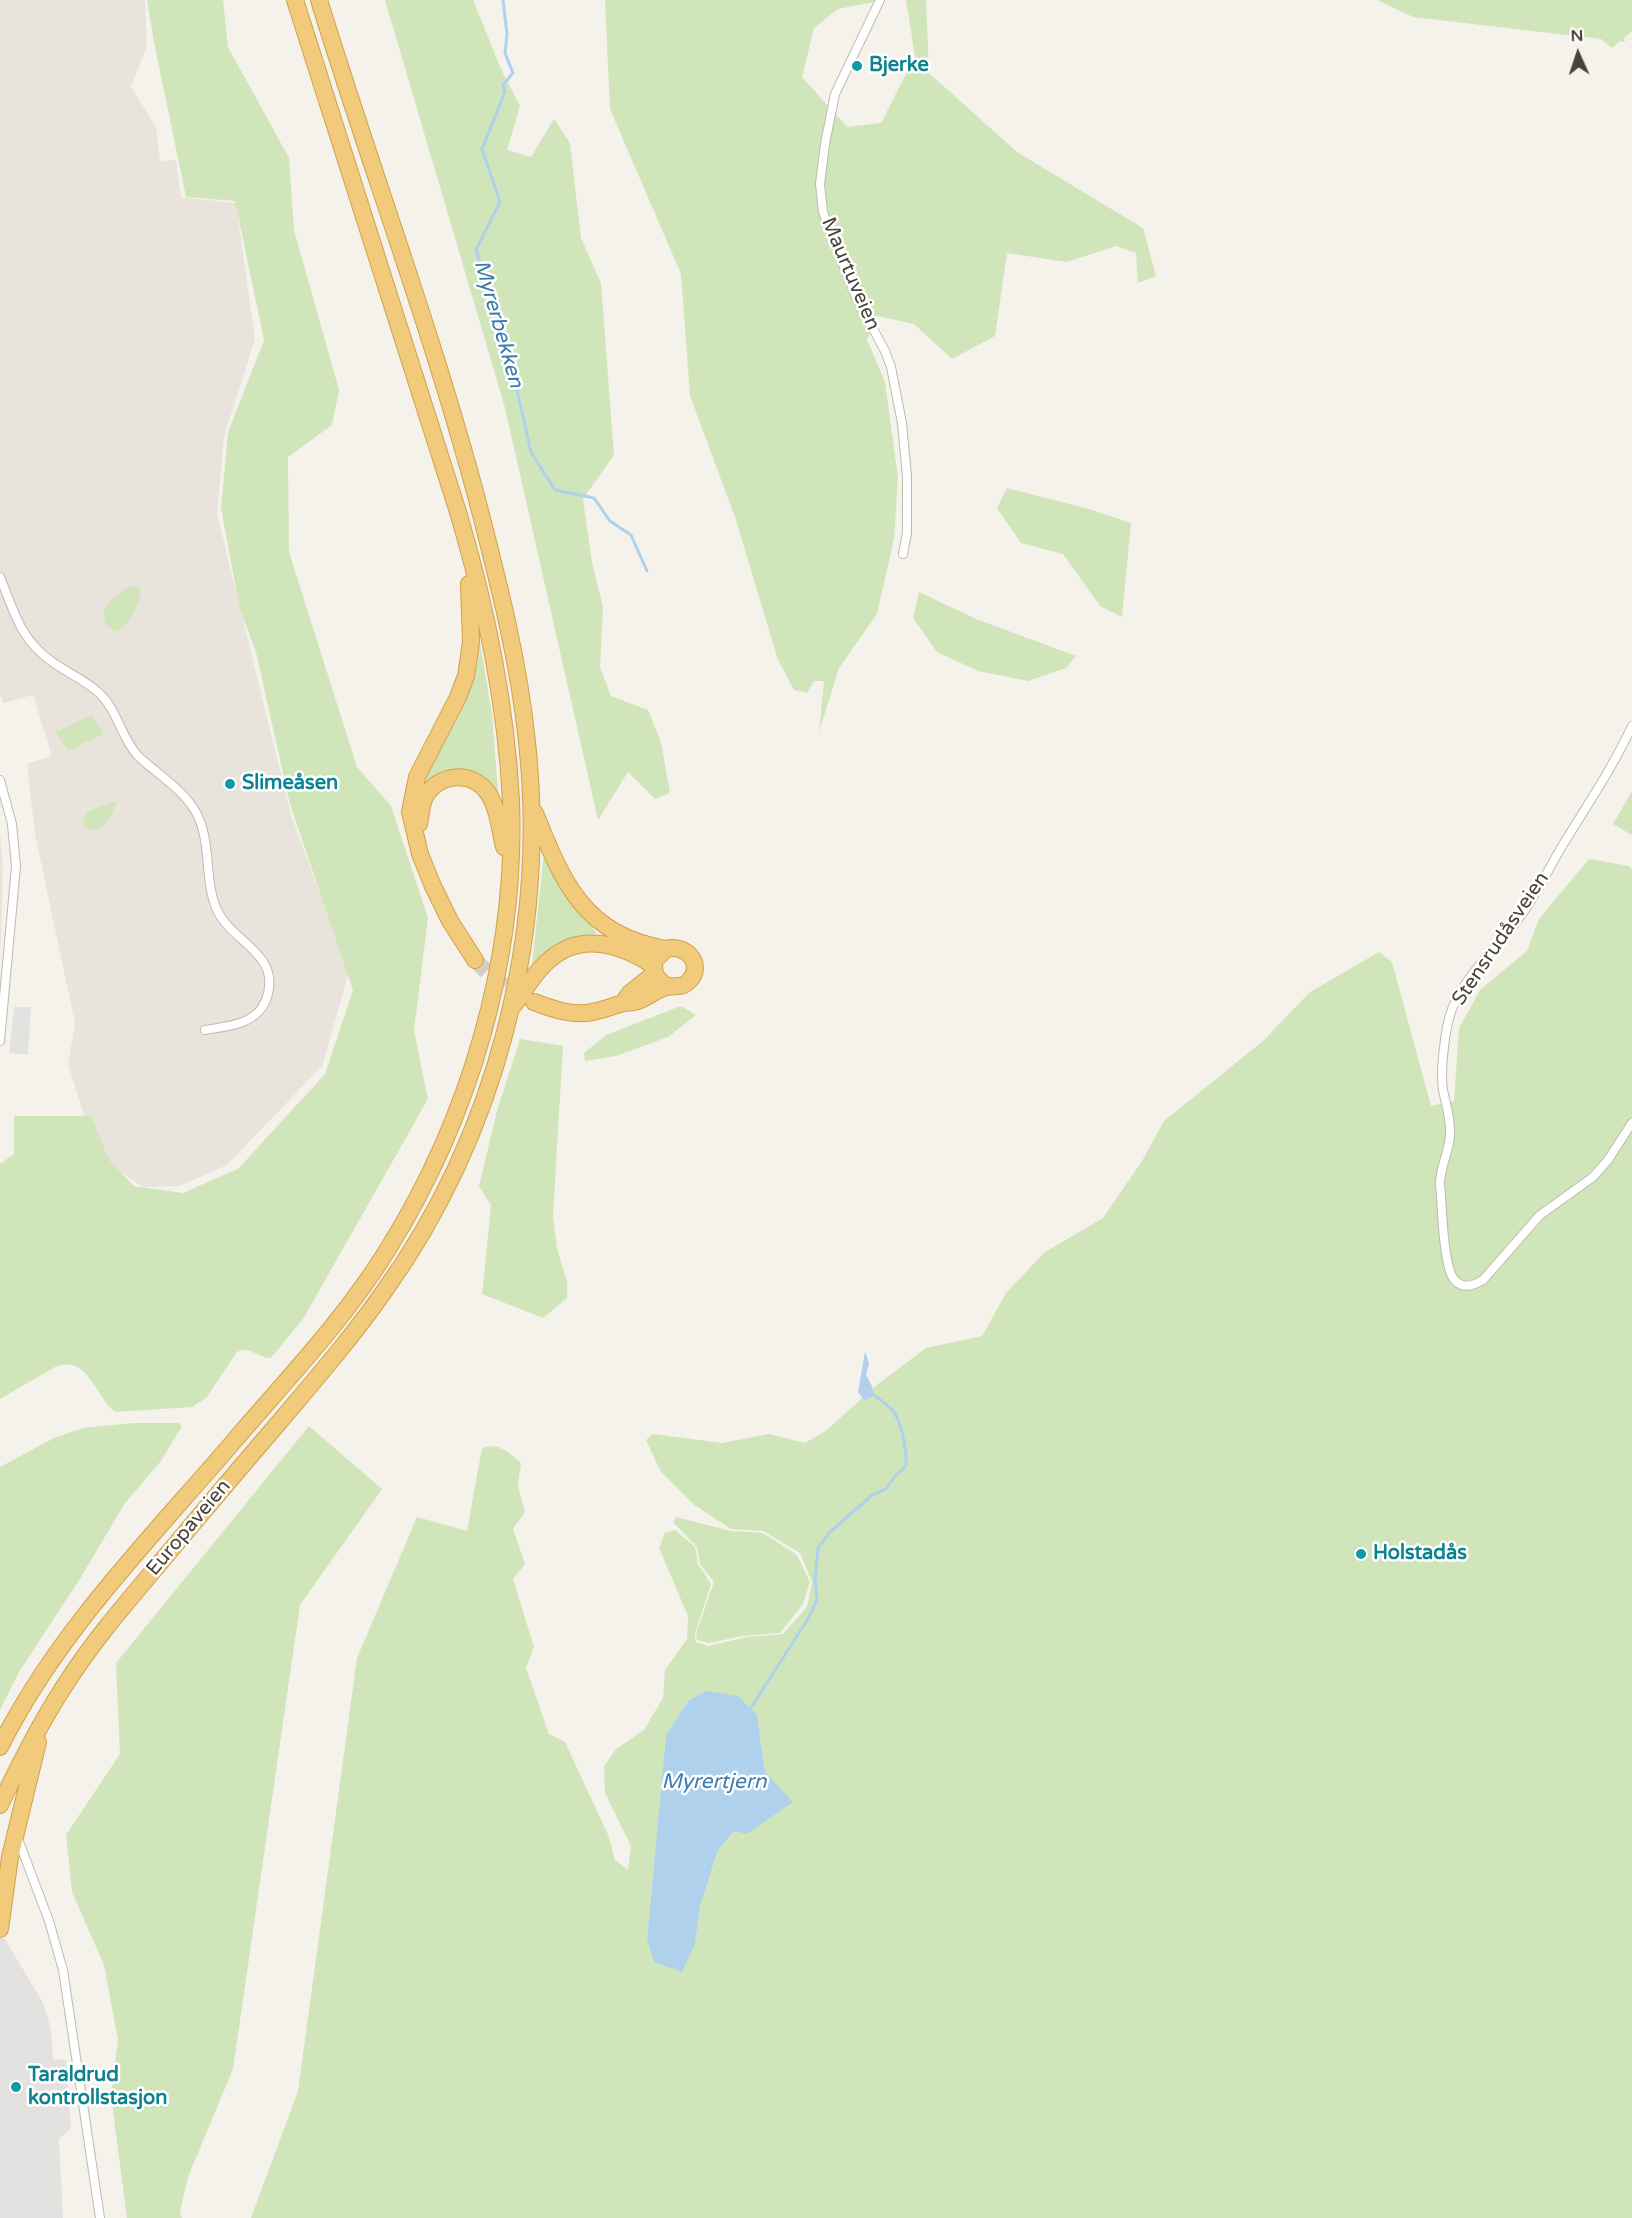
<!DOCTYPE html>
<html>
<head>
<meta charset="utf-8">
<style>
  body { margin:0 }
  #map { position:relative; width:1632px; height:2218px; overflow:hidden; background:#f5f2ec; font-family:"Varela Round",sans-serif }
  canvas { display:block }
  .north { position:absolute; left:1548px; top:24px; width:60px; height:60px; -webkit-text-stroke:4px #fff; paint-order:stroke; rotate:357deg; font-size:16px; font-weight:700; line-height:24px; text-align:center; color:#49433a }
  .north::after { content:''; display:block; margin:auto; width:21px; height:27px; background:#49433a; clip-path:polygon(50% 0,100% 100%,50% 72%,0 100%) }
</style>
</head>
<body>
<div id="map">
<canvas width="1632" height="2218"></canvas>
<div class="north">N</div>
</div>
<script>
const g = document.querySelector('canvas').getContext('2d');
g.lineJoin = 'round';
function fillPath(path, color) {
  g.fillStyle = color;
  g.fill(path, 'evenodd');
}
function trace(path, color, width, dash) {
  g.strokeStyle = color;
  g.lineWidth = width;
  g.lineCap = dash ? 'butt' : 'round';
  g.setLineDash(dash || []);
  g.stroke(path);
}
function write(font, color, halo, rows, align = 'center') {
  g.font = font + ' "Varela Round",sans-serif';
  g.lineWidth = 5;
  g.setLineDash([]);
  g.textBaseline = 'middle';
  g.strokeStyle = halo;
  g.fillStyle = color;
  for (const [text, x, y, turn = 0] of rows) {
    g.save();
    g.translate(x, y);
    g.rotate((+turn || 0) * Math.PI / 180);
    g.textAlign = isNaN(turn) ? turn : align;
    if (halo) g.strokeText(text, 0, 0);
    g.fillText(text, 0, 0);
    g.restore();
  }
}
const residential = new Path2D(`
  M 0,0 L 145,0 L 147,45 L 131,87 L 156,127 L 160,161 L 176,160 L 181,197 L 236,203 L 255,339 L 224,437 L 217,514 L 291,815 L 349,972 L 322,1066 L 227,1165 L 180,1186 L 143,1187 L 97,1157 L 68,1064 L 75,1023 L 35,834 L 27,764 L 52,756 L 33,695 L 3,703 L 0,694 Z
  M 0,832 L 3,866 L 0,968 Z`);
const green = new Path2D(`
  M 147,0 L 223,0 L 228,47 L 289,158 L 294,230 L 339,390 L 332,425 L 288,457 L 289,552 L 357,767 L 391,806 L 428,918 L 414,1031 L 428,1099 L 303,1319 L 271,1358 C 257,1358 250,1345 237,1352 L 206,1398 L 192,1407 L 115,1412 C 95,1396 87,1353 55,1367 L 0,1399 L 0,1164 L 14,1154 L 14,1116 L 91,1116 L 109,1160 L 134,1186 L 183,1193 L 238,1169 L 325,1074 L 353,990 L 290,804 L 256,652 L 240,610 L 221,508 L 228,432 L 264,340 L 235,201 L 186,197 L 154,42 Z
  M 385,0 L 473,0 L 501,69 L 520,106 L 507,150 L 531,157 L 554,119 L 570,143 L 581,238 L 601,283 L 614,455 L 583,499 L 592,563 L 603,607 L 600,667 L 611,696 L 648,710 L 661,742 L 670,793 L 655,799 L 628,772 L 598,820 L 505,408 Z
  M 605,0 L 884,0 L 838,9 L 814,28 L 802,77 L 847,127 L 881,123 L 915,56 L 906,0 L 926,0 L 929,73 L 1017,152 L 1143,228 L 1156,276 L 1138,283 L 1136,253 L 1116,246 L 1067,262 L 1007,253 L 995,336 L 952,359 L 914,324 L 877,316 L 867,340 L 885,382 L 898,478 L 894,539 L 877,614 L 839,668 L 819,732 L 824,681 L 814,681 L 807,693 L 794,690 L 778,660 L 736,520 L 690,396 L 681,274 L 610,109 Z
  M 1377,0 L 1632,0 L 1632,31 L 1624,38 L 1625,42 L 1620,41 L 1612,48 L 1601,39 L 1413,17 Z
  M 1007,488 L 1089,509 L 1131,523 L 1122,617 L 1100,606 L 1063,554 L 1021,543 L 997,508 Z
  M 134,585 L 140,588 C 143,598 127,630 115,632 L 105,624 L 104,610 C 111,599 122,588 134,585 Z
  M 919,592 L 976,619 L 1076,656 L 1066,668 L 1028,681 L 978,671 L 937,652 L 913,618 Z
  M 478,631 L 492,714 L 499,804 L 477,776 L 422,791 L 419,786 Z
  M 92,715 L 103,734 L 68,751 L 56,732 Z
  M 1632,791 L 1632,835 L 1613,824 Z
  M 115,801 L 116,803 C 111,816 108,824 95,830 L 85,828 L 83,822 L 87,812 Z
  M 544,854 L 597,934 L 582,936 L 531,973 Z
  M 1589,859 L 1629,866 L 1632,869 L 1632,2218 L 251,2218 L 298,2091 L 357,1658 L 417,1517 L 467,1531 L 482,1448 C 499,1442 508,1452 521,1463 L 518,1486 L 525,1512 L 513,1529 L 525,1564 L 513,1579 L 534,1647 L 526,1668 L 549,1734 L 565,1742 L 609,1837 L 615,1860 L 628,1870 L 631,1846 L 605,1793 L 604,1766 L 616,1749 L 644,1730 L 663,1698 L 665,1670 L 687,1639 L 688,1616 L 659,1548 L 665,1533 L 675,1530 L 695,1547 L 698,1564 L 711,1584 L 695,1634 L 696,1642 L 708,1646 L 747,1637 L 783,1634 L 807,1607 L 812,1582 L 800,1553 L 763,1531 L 731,1529 L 693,1504 L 661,1472 L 646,1440 L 653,1434 L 722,1443 L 769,1434 L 805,1443 L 827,1430 L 874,1387 L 926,1348 L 982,1336 L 1006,1293 L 1045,1252 L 1103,1218 L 1142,1161 L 1164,1121 L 1263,1041 L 1310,992 L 1379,952 L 1392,962 L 1431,1106 L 1454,1101 L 1459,1028 L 1480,990 L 1527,951 L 1539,919 ZM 706,1691 L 757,1715 L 765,1772 L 734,1831 L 718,1850 L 700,1906 L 695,1944 L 654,1962 L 647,1940 L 666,1735 L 689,1700 Z
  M 681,1006 L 696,1015 L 668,1037 L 616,1056 L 585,1061 L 584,1053 L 606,1035 Z
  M 520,1039 L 563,1046 L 553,1216 L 557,1249 L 567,1281 L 567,1298 L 543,1318 L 482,1294 L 491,1205 L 479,1186 L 497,1111 Z
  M 133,1423 L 179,1423 L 182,1426 L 161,1461 L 125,1503 L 81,1577 L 19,1672 L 0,1710 L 0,1467 L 54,1438 L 83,1428 Z
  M 309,1426 L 382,1489 L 300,1605 L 233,2069 L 188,2177 L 180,2212 L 182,2218 L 127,2218 L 111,2096 L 118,2040 L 104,1965 L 72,1892 L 66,1835 L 120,1754 L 116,1663 Z
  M 676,1517 L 731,1531 L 763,1533 L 797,1555 L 810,1582 L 803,1604 L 780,1633 L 742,1636 L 709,1643 L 697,1640 L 696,1634 L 714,1582 L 700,1564 L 697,1547 L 673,1522 Z`);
const parking = new Path2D(`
  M 14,1007 L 31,1007 L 28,1055 L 9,1053 Z
  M 0,1938 L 5,1939 L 42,2001 L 51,2029 L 53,2059 L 66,2060 L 71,2128 L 59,2139 L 63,2218 L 0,2218 Z`);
const water = new Path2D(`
  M 865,1352 L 869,1363 L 866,1375 L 872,1386 L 874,1395 L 865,1401 L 858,1392 Z
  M 706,1691 L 738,1696 L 757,1715 L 765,1772 L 793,1802 L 747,1834 L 734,1831 L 718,1850 L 700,1906 L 695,1944 L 682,1972 L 654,1962 L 647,1940 L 666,1735 L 689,1700 Z`);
const stream = new Path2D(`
  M 503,0 L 507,34 L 505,53 L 513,73 L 503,85 L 505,92 L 482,149 L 500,202 L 476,250 L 487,287 L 500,315 L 531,452 L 555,490 L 594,498 L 610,521 L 631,535 L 647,571
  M 750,1709 L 808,1619 L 817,1600 L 815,1580 L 818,1548 L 830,1532 L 872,1495 L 886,1489 L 896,1475 L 906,1466 C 907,1452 902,1422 893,1411 C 888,1405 880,1400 874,1395`);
const highwayTunnel = new Path2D(`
  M 475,960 C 490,976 505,988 525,997`);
const street = new Path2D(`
  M 880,0 L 835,94 L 825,144 L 820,184 L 823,212 L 829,229 L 856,297 L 885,351 L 891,367 L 902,423 L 907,476 L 907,533 L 903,554
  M 0,577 C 14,611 20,639 51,661 C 67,673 86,680 100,694 C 118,711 121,738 138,756 C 156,773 181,788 194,809 C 213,839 203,879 217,910 C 233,944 283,954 266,1000 C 256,1025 228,1026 205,1030
  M 1632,726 C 1612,769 1586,807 1561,848 C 1548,870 1537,893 1522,914 C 1500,945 1466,973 1452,1009 C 1445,1027 1440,1071 1443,1090 C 1446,1105 1451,1119 1450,1135 C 1449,1152 1440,1167 1440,1184 C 1442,1205 1443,1262 1453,1278 C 1461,1290 1473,1286 1483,1280 L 1540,1215 L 1593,1177 L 1608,1160 L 1632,1123
  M 0,780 L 12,824 L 16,866 L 0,1041
  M 18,1839 L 49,1921 L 63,1970 L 100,2218`);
const highway = new Path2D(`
  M 469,584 L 471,642 L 466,676 L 458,697 L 417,777 L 410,812 L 420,854 L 432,884 L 450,921 L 475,960
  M 535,813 C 563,883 584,935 666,949
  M 419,824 C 421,815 421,805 425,797 C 439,773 472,770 488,793 C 498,808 500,830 504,847
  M 534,1002 C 555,1010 575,1017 597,1011 C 606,1009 615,1005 624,1003 C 629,1002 633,1003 638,1001 C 647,998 657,989 667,987 C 675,985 681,989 689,981 C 705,965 686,943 666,949 L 655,960 C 652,973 657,980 667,986
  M 623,1003 L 630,993 L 655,973
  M 514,1005 C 525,990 534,973 548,961 C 580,931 621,944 654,966
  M 0,1747 C 57,1632 152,1537 234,1441 C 287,1379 345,1319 388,1249 C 470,1117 517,958 511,801 C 506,703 486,606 458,512 L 295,0
  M 0,1805 C 20,1763 41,1721 67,1682 C 94,1640 127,1602 159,1564 C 198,1518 237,1471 276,1426 C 313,1382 350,1340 383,1293 C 496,1136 548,935 527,742 C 519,662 499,585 479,507 C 434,336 371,169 319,0
  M 0,1929 L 10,1857 L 38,1742`);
const markers = [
  [857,66,6,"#0f9aa8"],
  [230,784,6,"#0f9aa8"],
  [1361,1554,6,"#0f9aa8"],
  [16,2087,6,"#0f9aa8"]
];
const cultureNames = [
  ["Bjerke",869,66],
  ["Slimeåsen",242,784],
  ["Holstadås",1373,1554],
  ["Taraldrud",28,2076],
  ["kontrollstasjon",28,2099]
];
const streetNames = [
  ["Maurtuveien",850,274,67],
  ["Stensrudåsveien",1501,939,-56],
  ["Europaveien",189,1528,-50]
];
const waterNames = [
  ["Myrerbekken",498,324,74],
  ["Myrertjern",714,1782]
];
fillPath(residential, '#e8e4db');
fillPath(green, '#d0e5b9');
fillPath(parking, '#e4e2e0');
fillPath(water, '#afd1eb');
trace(stream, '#afd1eb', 3);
trace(highwayTunnel, '#d3cfc8', 16, [16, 8]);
trace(street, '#c0baaf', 10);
trace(highway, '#d0a14b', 18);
trace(street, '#fff', 8);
trace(highway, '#f1cb7b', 16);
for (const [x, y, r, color] of markers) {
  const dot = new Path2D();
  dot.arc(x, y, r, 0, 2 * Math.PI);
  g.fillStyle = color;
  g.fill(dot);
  trace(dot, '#fff', 2);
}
write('bold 20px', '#0d838f', '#fff', cultureNames, 'left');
write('20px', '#49433a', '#fff', streetNames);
write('italic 21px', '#3c7bac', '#fff', waterNames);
</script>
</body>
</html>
